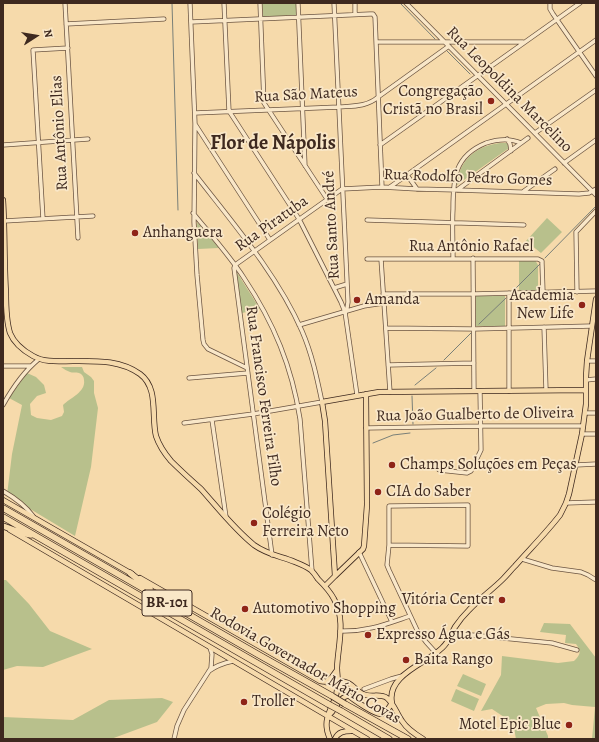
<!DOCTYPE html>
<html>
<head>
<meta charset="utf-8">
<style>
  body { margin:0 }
  #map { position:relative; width:599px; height:742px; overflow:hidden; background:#f6daab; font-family:Alegreya,serif }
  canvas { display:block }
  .frame { position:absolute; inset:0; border:4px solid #3e291f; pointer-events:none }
  .north { position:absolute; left:16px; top:16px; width:40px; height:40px; -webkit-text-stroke:3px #f9e7c8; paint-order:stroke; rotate:78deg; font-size:11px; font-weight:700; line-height:16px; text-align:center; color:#3e291f }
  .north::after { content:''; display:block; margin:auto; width:14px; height:18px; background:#3e291f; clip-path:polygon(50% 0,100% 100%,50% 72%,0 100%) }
</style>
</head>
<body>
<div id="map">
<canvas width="599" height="742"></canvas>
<div class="frame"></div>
<div class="north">N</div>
</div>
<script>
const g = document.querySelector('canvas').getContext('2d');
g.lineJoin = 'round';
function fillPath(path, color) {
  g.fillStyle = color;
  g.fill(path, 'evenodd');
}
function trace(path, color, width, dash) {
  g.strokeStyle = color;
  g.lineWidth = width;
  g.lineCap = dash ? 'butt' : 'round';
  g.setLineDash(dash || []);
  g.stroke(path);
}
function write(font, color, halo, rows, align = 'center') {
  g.font = font + ' Alegreya,serif';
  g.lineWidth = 3.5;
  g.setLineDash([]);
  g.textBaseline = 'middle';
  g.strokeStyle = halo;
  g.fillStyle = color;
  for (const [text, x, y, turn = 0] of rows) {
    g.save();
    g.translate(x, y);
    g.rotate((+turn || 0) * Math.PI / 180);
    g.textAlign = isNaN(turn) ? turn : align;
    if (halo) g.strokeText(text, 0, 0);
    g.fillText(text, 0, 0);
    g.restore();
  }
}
const green = new Path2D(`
  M 262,3 L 296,3 L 297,15 L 263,17 Z
  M 500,143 L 507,143 L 509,148 L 457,185 C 459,160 476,146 500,143 Z
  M 547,218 L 562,232 L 541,253 L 526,241 Z
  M 197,222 L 219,248 L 198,249 Z
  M 535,260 L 538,265 L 538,291 L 519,291 L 519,261 Z
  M 236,271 L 260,309 L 242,313 Z
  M 476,296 L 505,296 L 505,326 L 476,326 Z
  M 61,367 L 82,367 L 84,372 L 91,377 L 94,381 L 94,393 L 98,408 L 91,467 L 75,536 L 7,495 L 12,454 L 22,405 L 9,398 L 27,373 L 36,377 L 44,385 L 46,393 L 37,396 L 30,404 L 31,415 L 37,418 L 51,420 L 62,416 L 64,412 L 63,405 C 70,398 86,392 84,380 C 84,377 82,374 79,373 C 76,372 72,373 70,372 C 67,371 64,369 61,367 Z
  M 3,580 L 6,580 L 29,604 L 50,631 L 92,649 L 43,667 L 17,666 L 3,670 Z
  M 544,623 L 570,624 L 596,658 L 596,739 L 592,739 L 595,707 L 572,705 L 564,703 L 546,704 L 536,708 L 548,736 L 548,739 L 516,739 L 513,723 L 492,709 L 481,711 L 501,675 L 502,656 L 558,663 L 574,661 C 580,655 582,652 576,644 L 565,643 L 566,635 L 540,632 Z
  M 463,674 L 486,684 L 481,696 L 457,686 Z
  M 456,689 L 479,699 L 474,711 L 451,701 Z
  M 162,698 L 173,702 L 157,722 L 111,739 L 3,739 L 3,717 L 73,720 L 109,700 Z`);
const stream = new Path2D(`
  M 172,3 L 178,210
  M 400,3 L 435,39
  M 447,51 L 470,74
  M 545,258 L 596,206
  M 515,289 L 540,264
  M 479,324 L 506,298
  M 444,360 L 471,333
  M 415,385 L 436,368
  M 412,396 L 413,424
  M 373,443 L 393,435 L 410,433`);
const minor = new Path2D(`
  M 65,3 L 78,238
  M 190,3 L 195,124 L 270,240
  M 224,3 L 229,111 L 299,219 L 341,302 L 345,312
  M 260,3 L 264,103 L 327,199
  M 298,3 L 305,166
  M 334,3 L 348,302 L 347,308 L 345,312 L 357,395
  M 355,3 L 355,14
  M 406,3 L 596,195
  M 550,3 L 550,9 L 553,14 L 596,76
  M 191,22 L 370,14 L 373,14 L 375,17 L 382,187
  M 66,24 L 164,19
  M 376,42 L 523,42
  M 195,113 L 339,107 C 352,106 367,107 378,97 L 449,46
  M 195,124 L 194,222 L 197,275 L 203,340 L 204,344 L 208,349 L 247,368
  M 535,133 L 596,90
  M 507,139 L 510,144 L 511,151
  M 3,145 L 88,139
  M 380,145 L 580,3
  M 564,163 L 596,140
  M 407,175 L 417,189
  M 390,187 L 596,40
  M 342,189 L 382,187 L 417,189 L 457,190 L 579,194 L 589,193 L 596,189
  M 457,190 L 528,138
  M 524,191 L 555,169
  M 193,213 C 210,234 229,255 244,278 C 274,323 292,367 300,419 L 312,571
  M 43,219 L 33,50 L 68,48
  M 367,220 L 524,225
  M 4,221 L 93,216
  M 453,258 C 453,242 452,225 453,209 C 453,179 454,156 486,143 C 498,139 510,138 521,143
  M 473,258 L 474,391
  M 367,259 L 538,259 L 542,261 L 542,263 L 543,292
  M 381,259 L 390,392
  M 334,288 L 347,284
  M 577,292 L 576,232 L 596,211
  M 509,293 L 509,391
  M 383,294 L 473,294 L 596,291
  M 299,325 L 364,306 L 384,303
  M 544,327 L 546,390
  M 386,328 L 474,329 L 592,326
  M 587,361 L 596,361
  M 388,365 L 474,363
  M 3,366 L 31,366
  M 189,378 L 248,373
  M 586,380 L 596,379
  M 3,405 C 13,387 23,372 39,359
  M 585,413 L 596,413
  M 212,420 L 226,517
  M 184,423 L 253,414 L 322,402 C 317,378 312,354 302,331 C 277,274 232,222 194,173
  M 366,428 L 481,426 L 583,426
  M 582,434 L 596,434
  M 576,465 L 596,464
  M 439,470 L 467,473 L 471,471 L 481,450 L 480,391
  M 3,491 C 15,498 25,505 33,516
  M 566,503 L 596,502
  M 389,545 L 468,546 L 468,505 L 389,506 L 389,545 L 387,565 L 389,570 L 417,630 L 426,642 L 436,653
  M 359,552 L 392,622
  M 272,555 L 234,268 L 235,265 L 342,189
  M 522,559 L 552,568 L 581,572 L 588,575 L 596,580
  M 340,631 C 367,632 386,624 410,616
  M 452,633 L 552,643 L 559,645 L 577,650
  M 209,671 C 217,665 224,663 233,661
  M 364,689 L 391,679 L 402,676
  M 174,739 L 177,726 L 184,710 L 211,668 L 212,654 L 210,648`);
const major = new Path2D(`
  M 3,200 C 5,231 4,262 6,293 C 6,306 6,320 10,333 C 14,343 24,351 33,356 C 45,363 60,361 73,361 C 97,361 120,360 140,374 C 159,388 151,416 156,436 C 159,445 165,454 171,461 C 181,471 191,480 201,489 C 218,508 234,529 254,545 C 268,555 280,556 295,562 C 300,564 307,567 311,570 C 314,573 316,576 318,579 C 324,585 330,591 334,599 C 346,620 338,645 337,668 C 337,675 339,682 337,690 C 336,703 324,715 327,729 C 327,732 329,736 330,739
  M 3,500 L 132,574
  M 10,530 L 367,739
  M 335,576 L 363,549 L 364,546 L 367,505 L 366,394
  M 140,578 L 320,681 C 329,683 337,680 345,682 C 352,683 356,691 363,694 C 370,698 380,693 387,698 C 394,704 397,714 402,721 C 407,729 415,734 423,739
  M 325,586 L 335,576 L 325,421 L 322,402 L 379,392 L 586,390
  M 326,682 L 332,677 L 337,670
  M 338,682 C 341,686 344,691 348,695 C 352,699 376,715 381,714 C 387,713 389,707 392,703 C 386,675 427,663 442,648 C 449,642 451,634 455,627 C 459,621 464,615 469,610 C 479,599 492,590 503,579 C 507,575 511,570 515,566 C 530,549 546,533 560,515 L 566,503 L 569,494 L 582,434 L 586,404 L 586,377 L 587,361 L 596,299
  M 328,716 C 338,708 335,700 349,695
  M 335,739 C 338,732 344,731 351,731`);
const highway = new Path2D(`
  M 3,508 L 259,655 L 332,696
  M 3,517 L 328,704
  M 3,526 L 22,533 L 31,535
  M 130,573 L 150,589
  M 345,704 L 408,739
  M 341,711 L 389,739`);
const highwayBridge = new Path2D(`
  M 332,696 L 345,704
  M 328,704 L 341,711`);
const markers = [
  [491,101,4,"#8f2418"],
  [135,233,4,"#8f2418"],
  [357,300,4,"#8f2418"],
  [582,305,4,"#8f2418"],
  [392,465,4,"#8f2418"],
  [378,492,4,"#8f2418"],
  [254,523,4,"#8f2418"],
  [502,600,4,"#8f2418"],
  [245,609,4,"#8f2418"],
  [368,635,4,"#8f2418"],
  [406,660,4,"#8f2418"],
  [244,702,4,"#8f2418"],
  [569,725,4,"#8f2418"]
];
const shields = [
  [167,603,50]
];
const shieldNames = [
  ["BR-101",167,603]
];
const streetNames = [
  ["Rua Leopoldina Marcelino",509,90,45],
  ["Rua São Mateus",306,95,-3],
  ["Rua Antônio Elias",60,133,-93],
  ["Rua Rodolfo Pedro Gomes",468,178,2],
  ["Rua Piratuba",272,224,-35],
  ["Rua Santo André",332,225,-93],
  ["Rua Antônio Rafael",471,247],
  ["Rua Francisco Ferreira Filho",263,396,82],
  ["Rua João Gualberto de Oliveira",475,415,-1],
  ["Rodovia Governador Mário Covas",305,666,30]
];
const poiNames = [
  ["Congregação",483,92,"right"],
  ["Cristã no Brasil",483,110,"right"],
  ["Anhanguera",143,233],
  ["Academia",574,296,"right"],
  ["New Life",574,314,"right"],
  ["Amanda",365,300],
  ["Champs Soluções em Peças",400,465],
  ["CIA do Saber",386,492],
  ["Colégio",262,514],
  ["Ferreira Neto",262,532],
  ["Vitória Center",494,600,"right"],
  ["Automotivo Shopping",253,609],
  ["Expresso Água e Gás",376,635],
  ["Baita Rango",414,660],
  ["Troller",252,702],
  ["Motel Epic Blue",561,725,"right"]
];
const districtNames = [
  ["Flor de Nápolis",273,144]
];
fillPath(green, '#b8c08c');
trace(stream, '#797f78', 1);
trace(minor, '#6c5542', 5);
trace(major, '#3e291f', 6);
trace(highway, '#3e291f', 7);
trace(minor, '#f9e7c8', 3.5);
trace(major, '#f6daab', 4.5);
trace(highway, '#f6daab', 5.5);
trace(highwayBridge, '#3e291f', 7, []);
trace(highwayBridge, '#f6daab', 5.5);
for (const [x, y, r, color] of markers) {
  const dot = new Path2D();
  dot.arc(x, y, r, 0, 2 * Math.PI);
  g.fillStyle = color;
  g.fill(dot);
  trace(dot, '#f9e7c8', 1.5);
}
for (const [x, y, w] of shields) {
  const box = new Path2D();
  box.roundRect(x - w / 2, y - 13, w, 26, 3);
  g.fillStyle = '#f9e7c8';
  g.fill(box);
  trace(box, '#3e291f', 1);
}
write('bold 15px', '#3e291f', null, shieldNames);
write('16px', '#3e291f', '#f9e7c8', streetNames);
write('16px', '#3e291f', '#f9e7c8', poiNames, 'left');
write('bold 20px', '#3e291f', '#f9e7c8', districtNames);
</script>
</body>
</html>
